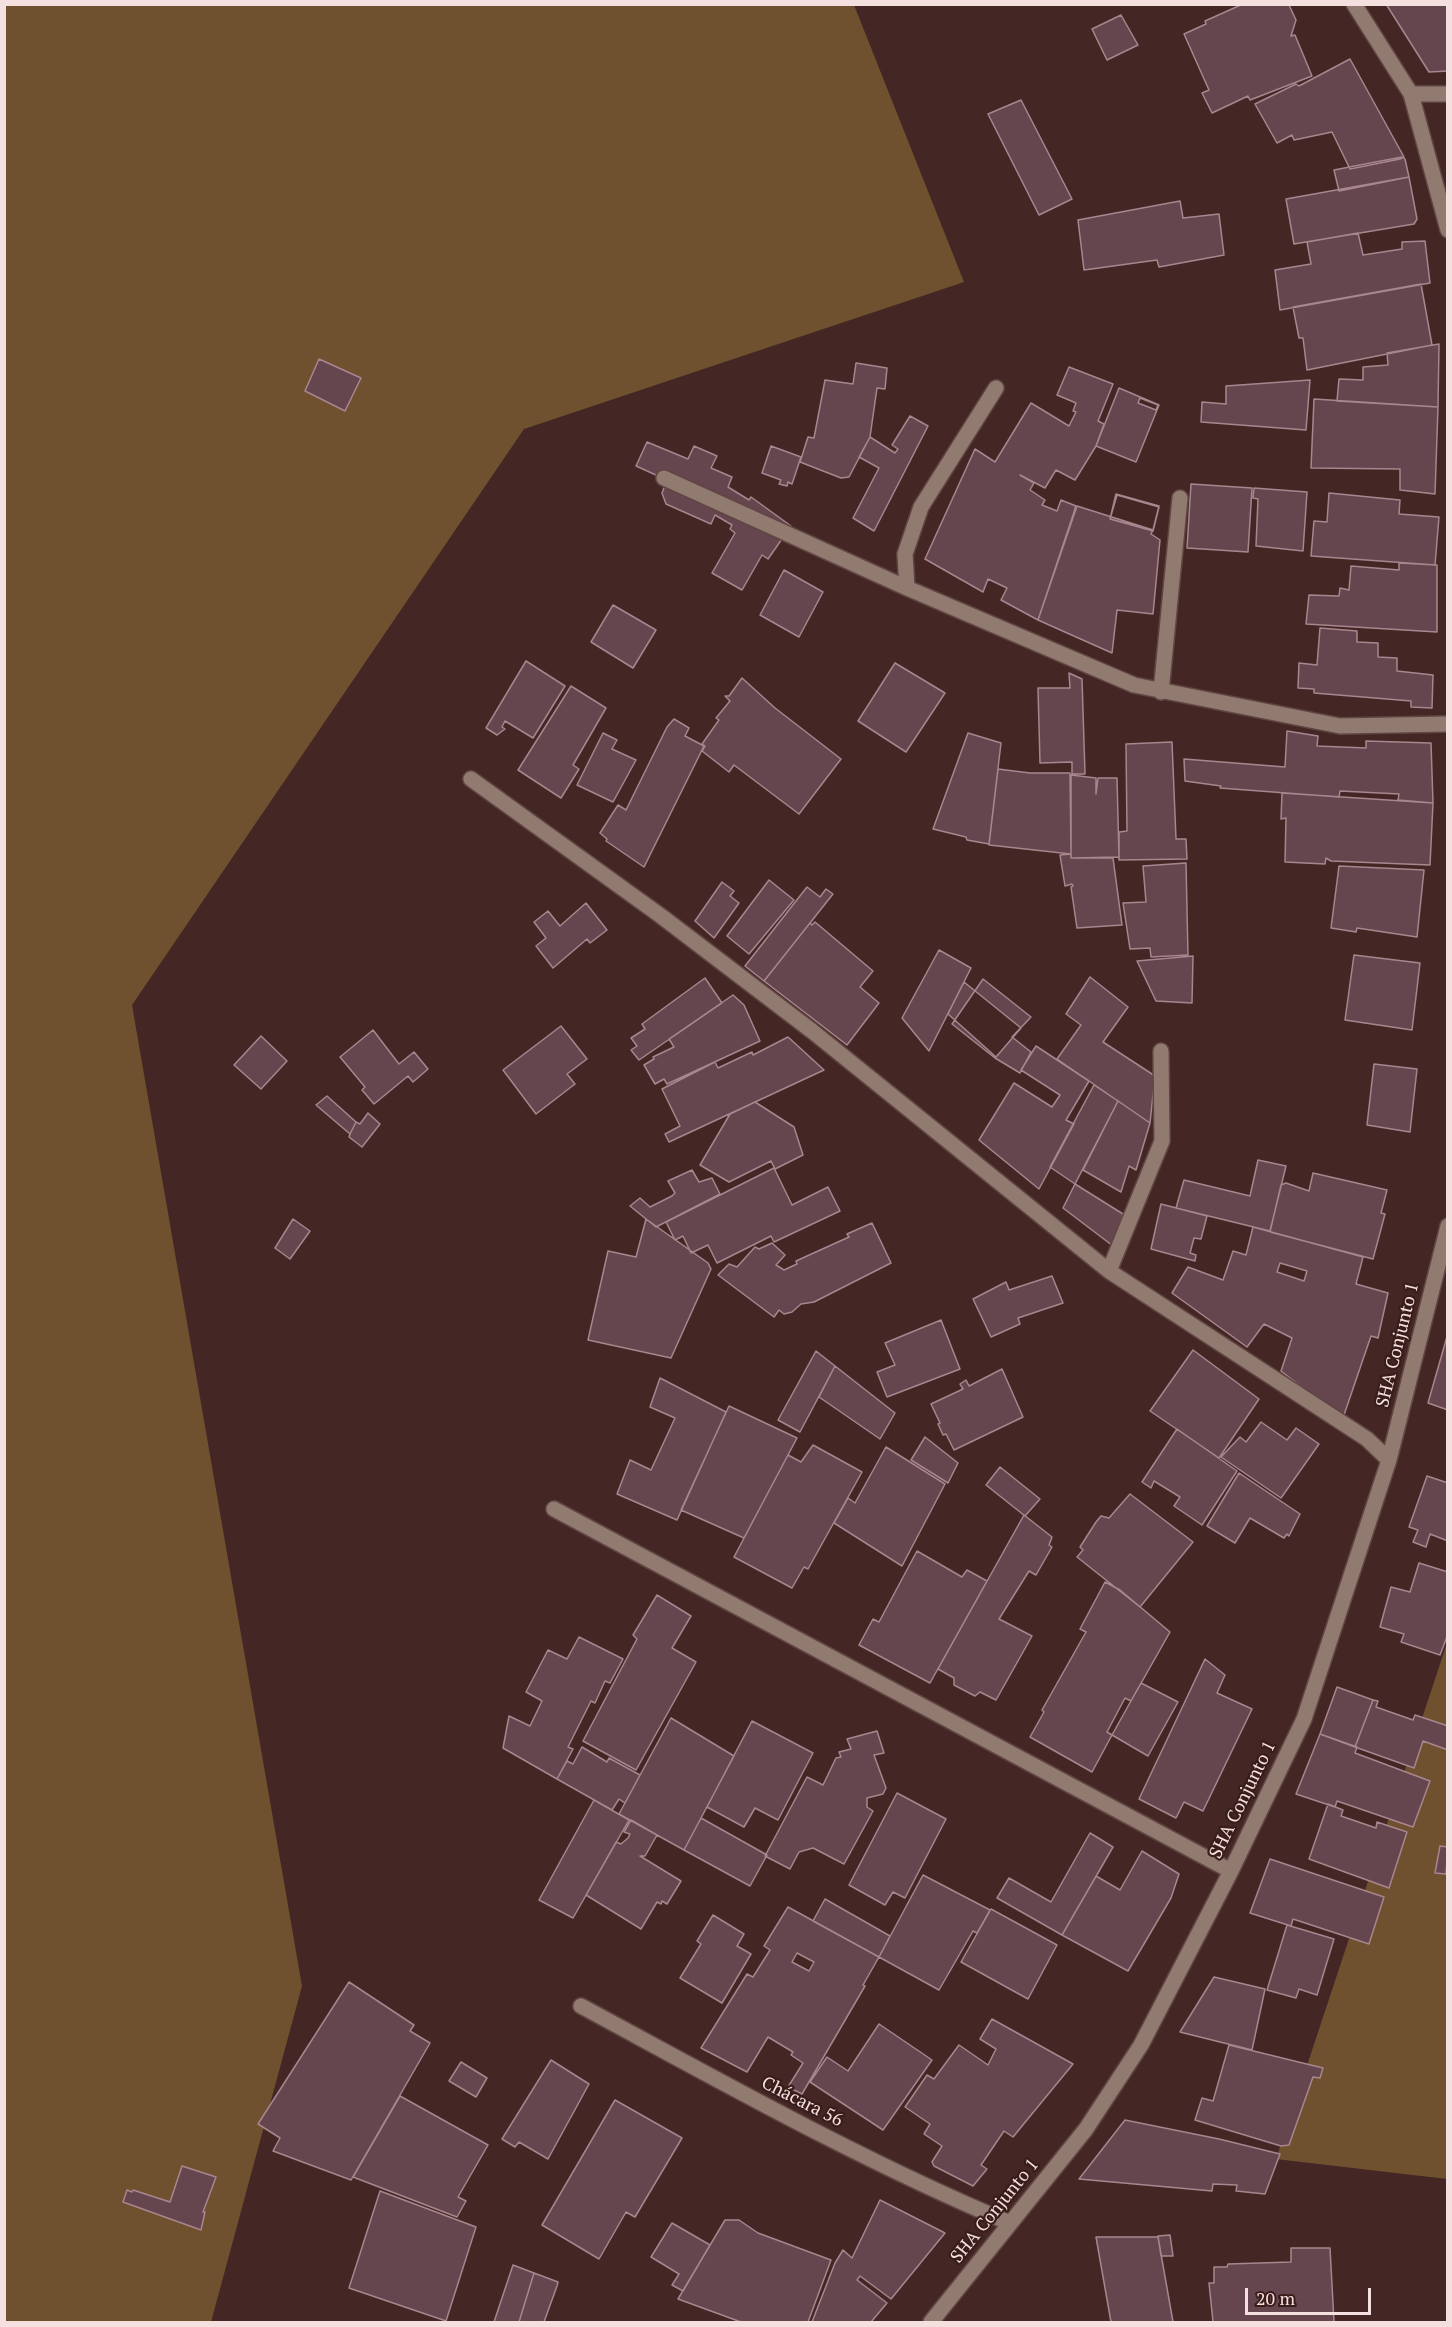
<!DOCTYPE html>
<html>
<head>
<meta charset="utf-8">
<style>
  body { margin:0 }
  #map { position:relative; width:1452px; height:2327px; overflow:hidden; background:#442725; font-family:"PT Serif",serif }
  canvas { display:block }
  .frame { position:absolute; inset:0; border:6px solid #f4e0de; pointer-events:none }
  .scale { position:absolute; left:1245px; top:2288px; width:126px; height:27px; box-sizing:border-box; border:3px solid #f4e0de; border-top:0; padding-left:8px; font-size:18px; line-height:21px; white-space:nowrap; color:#f4e0de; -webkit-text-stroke:4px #391d1b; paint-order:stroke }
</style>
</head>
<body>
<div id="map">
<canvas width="1452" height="2327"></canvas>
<div class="frame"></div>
<div class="scale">20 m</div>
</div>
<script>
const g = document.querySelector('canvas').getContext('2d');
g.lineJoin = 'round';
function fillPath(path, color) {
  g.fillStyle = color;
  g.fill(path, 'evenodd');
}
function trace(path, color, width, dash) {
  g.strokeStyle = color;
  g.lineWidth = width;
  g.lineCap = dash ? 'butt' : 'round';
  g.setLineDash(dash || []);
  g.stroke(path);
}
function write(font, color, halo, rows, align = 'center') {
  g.font = font + ' "PT Serif",serif';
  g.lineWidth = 4.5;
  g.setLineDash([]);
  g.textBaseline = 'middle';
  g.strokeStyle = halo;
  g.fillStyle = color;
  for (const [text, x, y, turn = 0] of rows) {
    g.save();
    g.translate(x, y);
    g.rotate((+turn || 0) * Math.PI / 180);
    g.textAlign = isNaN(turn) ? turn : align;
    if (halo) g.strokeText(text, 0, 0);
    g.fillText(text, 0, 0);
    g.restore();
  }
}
const green = new Path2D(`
  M 5,5 L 854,5 L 964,282 L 524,429 L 132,1005 L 302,1986 L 211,2322 L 5,2322 Z
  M 1447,1643 L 1447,2179 L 1276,2159 Z`);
const building = new Path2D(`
  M 1243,4 L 1289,5 L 1296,20 L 1291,36 L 1295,35 L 1312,76 L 1250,100 L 1248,96 L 1212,113 L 1202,93 L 1209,90 L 1184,34 L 1206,24 L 1205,21 Z
  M 1386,4 L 1448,4 L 1448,71 L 1429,72 Z
  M 1121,15 L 1138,45 L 1107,60 L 1092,29 Z
  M 1350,59 L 1404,157 L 1400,159 L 1350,169 L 1332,132 L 1294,140 L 1292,135 L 1277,143 L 1255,104 L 1296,84 L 1299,86 Z
  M 1021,100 L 1072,199 L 1039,215 L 988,114 Z
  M 1402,157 L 1405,159 L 1409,177 L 1339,191 L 1334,170 Z
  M 1409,177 L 1417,219 L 1414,224 L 1294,244 L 1286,199 Z
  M 1180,201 L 1183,218 L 1219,214 L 1224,255 L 1159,267 L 1157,260 L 1084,270 L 1078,220 Z
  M 1358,233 L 1363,255 L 1402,249 L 1402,242 L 1425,241 L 1430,283 L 1280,310 L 1275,270 L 1311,264 L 1307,242 Z
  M 1421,284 L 1432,345 L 1307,370 L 1303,338 L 1299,338 L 1293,307 Z
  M 1439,344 L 1438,407 L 1337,401 L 1339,379 L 1363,380 L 1363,367 L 1388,365 L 1387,353 Z
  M 319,359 L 361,378 L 345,411 L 305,391 Z
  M 856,363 L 887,368 L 885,389 L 877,388 L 870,437 L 849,477 L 841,478 L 800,462 L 808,437 L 814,438 L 825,380 L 853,384 Z
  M 1069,367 L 1113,384 L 1098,421 L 1104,424 L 1096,446 L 1075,480 L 1056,470 L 1045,488 L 1020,475 L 1034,483 L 1030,490 L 1045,500 L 1042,505 L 1057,511 L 1061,500 L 1076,506 L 1038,620 L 1001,600 L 1007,588 L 988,579 L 983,592 L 925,559 L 975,449 L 995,462 L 1031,403 L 1069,426 L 1076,412 L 1073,411 L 1076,403 L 1057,395 Z
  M 1310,380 L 1306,430 L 1201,422 L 1202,402 L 1226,404 L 1226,386 Z
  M 1119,388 L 1159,405 L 1136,462 L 1096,446 ZM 1140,398 L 1158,405 L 1156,410 L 1138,403 Z
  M 1314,399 L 1438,407 L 1435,494 L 1400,490 L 1400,469 L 1311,468 Z
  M 910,416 L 928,426 L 874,531 L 853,518 L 879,468 L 859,457 L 870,437 L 895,453 L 898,449 L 892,445 Z
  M 647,442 L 688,459 L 694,446 L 717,456 L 711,468 L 732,477 L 728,487 L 749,500 L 751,497 L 791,526 L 768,559 L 762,555 L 742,590 L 712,573 L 735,533 L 730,529 L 732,525 L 715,515 L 711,524 L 666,504 L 662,493 L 667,480 L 636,466 Z
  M 771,446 L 801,457 L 792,484 L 788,482 L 787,486 L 779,484 L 781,480 L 762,473 Z
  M 1191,484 L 1252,488 L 1248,552 L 1187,548 Z
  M 1254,488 L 1307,492 L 1303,551 L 1256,546 L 1258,499 L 1253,498 Z
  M 1329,493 L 1400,500 L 1399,514 L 1439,517 L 1435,565 L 1311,556 L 1314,521 L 1327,522 Z
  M 1116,494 L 1159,506 L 1153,530 L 1110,519 Z
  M 1117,495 L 1159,507 L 1153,531 L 1110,519 Z
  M 1077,506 L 1153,530 L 1151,534 L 1160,540 L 1153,614 L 1117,610 L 1112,653 L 1038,620 Z
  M 1399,563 L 1437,565 L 1437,632 L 1306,624 L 1309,595 L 1339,596 L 1340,588 L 1349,590 L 1351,566 L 1399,570 Z
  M 784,570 L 823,592 L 799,637 L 760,615 Z
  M 613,605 L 656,630 L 633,668 L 591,642 Z
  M 1320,628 L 1357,631 L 1357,642 L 1378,643 L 1378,657 L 1397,658 L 1397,671 L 1433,675 L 1432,708 L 1411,707 L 1411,701 L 1314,693 L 1314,689 L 1298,688 L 1299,663 L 1317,665 Z
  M 526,661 L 565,686 L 533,738 L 505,721 L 502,727 L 505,729 L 497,735 L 486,728 Z
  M 895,663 L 945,693 L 906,752 L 858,721 Z
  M 1069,673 L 1082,679 L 1085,774 L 1072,774 L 1072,762 L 1040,763 L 1038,688 L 1070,688 Z
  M 742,678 L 775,708 L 841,759 L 799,814 L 734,765 L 729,772 L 702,751 L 705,746 L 702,744 L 719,720 L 716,718 L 730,701 L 725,696 L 729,696 Z
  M 571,686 L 606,708 L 573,765 L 579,769 L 561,798 L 518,770 Z
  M 674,719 L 689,728 L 685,736 L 704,746 L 644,867 L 606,841 L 607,839 L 600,833 L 618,805 L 626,810 L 667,727 Z
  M 1287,731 L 1318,736 L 1317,746 L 1366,748 L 1366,741 L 1431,743 L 1433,803 L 1398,800 L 1399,794 L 1340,791 L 1339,797 L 1220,788 L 1221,786 L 1185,781 L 1184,759 L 1285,767 Z
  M 603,733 L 617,740 L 612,749 L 636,760 L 613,802 L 577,785 Z
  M 968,733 L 1001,743 L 989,844 L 967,840 L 966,837 L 933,829 Z
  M 1172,742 L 1176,839 L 1186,839 L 1187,859 L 1119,860 L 1119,832 L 1127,831 L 1126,744 Z
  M 998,769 L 1030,773 L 1070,773 L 1071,854 L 989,845 Z
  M 1071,775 L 1096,778 L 1096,794 L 1098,778 L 1117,778 L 1119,857 L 1071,858 Z
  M 1282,793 L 1433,803 L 1430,865 L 1331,861 L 1326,858 L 1325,864 L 1285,862 L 1286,818 L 1281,819 Z
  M 1071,854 L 1071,858 L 1113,858 L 1122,925 L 1077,928 L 1071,887 L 1073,886 L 1072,884 L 1065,886 L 1060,855 Z
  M 1186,863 L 1188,955 L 1151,957 L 1150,948 L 1130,949 L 1123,903 L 1146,902 L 1143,866 Z
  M 1339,866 L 1424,870 L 1417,937 L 1357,928 L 1356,932 L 1331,928 Z
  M 769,880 L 794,900 L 749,954 L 727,936 Z
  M 722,882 L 734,891 L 730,896 L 739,903 L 714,938 L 695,921 Z
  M 807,887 L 820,897 L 826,889 L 833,894 L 764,981 L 745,966 Z
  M 586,903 L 607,930 L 590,943 L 587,939 L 553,968 L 536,946 L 546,938 L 534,922 L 548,911 L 560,926 Z
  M 815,922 L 873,971 L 860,987 L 879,1003 L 847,1045 L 764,981 L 810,923 L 812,925 Z
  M 939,950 L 971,968 L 929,1051 L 902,1018 Z
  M 1354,955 L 1420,963 L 1412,1030 L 1345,1020 Z
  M 1193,956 L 1192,1003 L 1156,1001 L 1137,961 Z
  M 1090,977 L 1128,1007 L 1103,1042 L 1155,1076 L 1150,1123 L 1057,1059 L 1081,1025 L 1066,1014 Z
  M 705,978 L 722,1003 L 639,1060 L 631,1050 L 637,1046 L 631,1038 L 645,1029 L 642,1024 Z
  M 983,979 L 1031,1017 L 1012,1037 L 1031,1052 L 1020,1073 L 995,1058 L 952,1024 Z
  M 964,982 L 1021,1028 L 996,1057 L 948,1014 Z
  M 733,995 L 744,1005 L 760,1041 L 667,1084 L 664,1079 L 655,1084 L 644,1065 L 654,1059 L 653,1057 L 674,1047 L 669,1039 Z
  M 561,1026 L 587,1059 L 567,1074 L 575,1084 L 536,1114 L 503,1070 Z
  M 373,1030 L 399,1064 L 414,1052 L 428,1069 L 413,1082 L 408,1076 L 374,1104 L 362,1090 L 365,1087 L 340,1057 Z
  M 261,1036 L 287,1061 L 261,1089 L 234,1065 Z
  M 788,1037 L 824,1070 L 669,1142 L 665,1134 L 680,1126 L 662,1089 L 715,1062 L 718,1068 L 752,1052 L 753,1055 Z
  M 1036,1046 L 1089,1081 L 1066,1120 L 1074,1124 L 1039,1189 L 979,1140 L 1014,1083 L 1052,1107 L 1060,1095 L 1021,1070 Z
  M 1374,1064 L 1417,1069 L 1410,1132 L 1367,1125 Z
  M 1094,1085 L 1118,1101 L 1075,1184 L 1050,1167 Z
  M 327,1096 L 356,1122 L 350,1134 L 316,1105 Z
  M 1118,1101 L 1150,1123 L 1136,1170 L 1129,1166 L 1121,1192 L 1083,1170 Z
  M 755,1102 L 794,1127 L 803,1155 L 775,1169 L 771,1161 L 729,1182 L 700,1165 L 730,1114 Z
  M 368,1113 L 380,1124 L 362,1147 L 349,1137 L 350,1134 L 356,1122 L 360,1124 Z
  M 1258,1160 L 1286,1166 L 1270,1231 L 1176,1208 L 1184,1180 L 1250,1196 Z
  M 774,1168 L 792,1205 L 828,1187 L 840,1211 L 774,1242 L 771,1236 L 717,1263 L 708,1245 L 691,1253 L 683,1236 L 675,1240 L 666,1222 Z
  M 692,1170 L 699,1182 L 712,1178 L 720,1194 L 656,1227 L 630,1206 L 640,1198 L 650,1207 L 672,1196 L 675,1193 L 668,1181 Z
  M 1313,1173 L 1387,1190 L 1381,1213 L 1385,1214 L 1373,1259 L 1270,1232 L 1281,1185 L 1286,1183 L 1309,1191 Z
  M 1075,1184 L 1123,1214 L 1113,1246 L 1063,1208 Z
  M 1161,1204 L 1207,1216 L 1201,1239 L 1194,1238 L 1190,1253 L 1196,1255 L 1195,1261 L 1151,1249 Z
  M 293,1219 L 310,1231 L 290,1259 L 275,1248 Z
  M 646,1219 L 708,1263 L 711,1269 L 671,1358 L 588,1340 L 608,1251 L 636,1257 Z
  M 872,1223 L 891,1263 L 814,1302 L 801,1304 L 792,1312 L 784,1314 L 779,1310 L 774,1317 L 718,1275 L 729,1264 L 737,1267 L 755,1247 L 759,1249 L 772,1243 L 785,1255 L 776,1265 L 784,1270 L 797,1264 L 796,1261 L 849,1237 L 847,1234 Z
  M 1253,1227 L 1363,1257 L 1356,1284 L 1388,1293 L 1378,1338 L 1371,1336 L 1344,1415 L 1322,1403 L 1281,1371 L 1292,1338 L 1264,1324 L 1247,1347 L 1172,1293 L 1188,1267 L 1223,1280 L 1233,1251 L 1246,1255 ZM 1280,1263 L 1307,1271 L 1304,1281 L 1277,1272 Z
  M 1052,1276 L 1063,1303 L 1018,1318 L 1020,1324 L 991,1337 L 973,1299 L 1006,1282 L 1009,1290 Z
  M 941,1320 L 960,1369 L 887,1397 L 877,1372 L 895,1365 L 885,1343 Z
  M 1448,1333 L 1448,1410 L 1428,1403 Z
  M 1193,1350 L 1259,1399 L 1219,1458 L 1150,1411 Z
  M 816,1351 L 835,1366 L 800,1432 L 778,1420 Z
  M 835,1366 L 895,1413 L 880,1439 L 819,1397 Z
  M 1002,1369 L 1023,1417 L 954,1450 L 946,1434 L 943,1435 L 938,1424 L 940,1423 L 931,1404 L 963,1389 L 960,1384 L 966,1380 L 969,1386 Z
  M 660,1378 L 726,1412 L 677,1520 L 617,1494 L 630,1460 L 651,1470 L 675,1418 L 650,1407 Z
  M 729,1406 L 797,1438 L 744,1538 L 681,1510 Z
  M 1261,1422 L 1287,1440 L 1296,1428 L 1319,1444 L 1281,1498 L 1221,1457 L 1240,1437 L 1246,1442 Z
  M 1177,1429 L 1237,1471 L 1202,1525 L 1174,1506 L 1180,1497 L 1154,1481 L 1151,1488 L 1142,1482 Z
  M 925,1437 L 958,1463 L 948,1483 L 911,1460 Z
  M 813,1445 L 862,1472 L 808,1569 L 804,1567 L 792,1588 L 734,1557 L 788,1455 L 801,1462 Z
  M 886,1447 L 945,1484 L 902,1566 L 834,1523 L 848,1498 L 855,1503 Z
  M 1000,1467 L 1040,1499 L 1025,1516 L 986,1485 Z
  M 1239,1473 L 1300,1514 L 1289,1536 L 1287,1534 L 1284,1538 L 1250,1518 L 1235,1543 L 1207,1526 Z
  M 1427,1476 L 1448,1483 L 1448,1541 L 1430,1534 L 1426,1547 L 1413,1542 L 1418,1530 L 1409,1527 Z
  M 1130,1494 L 1193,1542 L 1140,1607 L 1077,1557 L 1083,1550 L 1080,1547 L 1096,1522 L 1101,1516 L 1109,1518 Z
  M 1024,1515 L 1052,1537 L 1049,1545 L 1052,1547 L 1036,1575 L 1029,1571 L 999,1619 L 1032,1636 L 996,1700 L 980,1692 L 975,1696 L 954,1685 L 954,1678 L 938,1669 Z
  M 917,1551 L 962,1577 L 967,1570 L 987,1581 L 930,1683 L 859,1645 L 873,1619 L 879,1622 Z
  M 1419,1563 L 1448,1572 L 1448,1634 L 1440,1655 L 1401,1642 L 1404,1634 L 1380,1627 L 1391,1587 L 1410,1592 Z
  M 1105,1582 L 1120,1590 L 1170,1632 L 1131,1701 L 1125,1698 L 1107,1732 L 1112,1735 L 1092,1772 L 1030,1737 L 1044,1712 L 1042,1710 L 1086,1632 L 1080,1629 Z
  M 657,1595 L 691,1616 L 672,1648 L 696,1662 L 636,1770 L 583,1741 L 637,1639 L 633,1635 Z
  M 579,1637 L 623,1659 L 610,1683 L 605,1681 L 595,1703 L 591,1701 L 568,1747 L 573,1749 L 557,1779 L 503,1748 L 509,1716 L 530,1726 L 542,1701 L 526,1692 L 548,1650 L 567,1659 Z
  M 1205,1659 L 1225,1675 L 1217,1693 L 1252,1709 L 1203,1811 L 1184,1802 L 1176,1818 L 1139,1799 Z
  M 1141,1683 L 1178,1702 L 1148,1756 L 1112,1735 Z
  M 1337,1687 L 1373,1700 L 1355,1747 L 1320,1734 Z
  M 1373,1700 L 1378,1701 L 1376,1707 L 1413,1720 L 1415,1715 L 1448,1726 L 1448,1750 L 1423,1741 L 1414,1768 L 1355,1747 Z
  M 671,1718 L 734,1756 L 684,1850 L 619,1814 Z
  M 752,1721 L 813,1753 L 778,1820 L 755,1808 L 744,1827 L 707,1807 Z
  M 877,1731 L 884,1753 L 874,1755 L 886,1788 L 883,1794 L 867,1798 L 867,1807 L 873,1811 L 844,1864 L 813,1848 L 799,1852 L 790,1869 L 765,1856 L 807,1777 L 823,1785 L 836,1758 L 841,1757 L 839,1752 L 851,1749 L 847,1739 Z
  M 1320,1734 L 1357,1747 L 1355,1753 L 1430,1781 L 1413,1827 L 1337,1801 L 1335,1807 L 1296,1794 Z
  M 582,1747 L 607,1762 L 609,1758 L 640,1775 L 625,1803 L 619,1799 L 612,1810 L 557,1779 L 567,1761 L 573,1764 Z
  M 897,1793 L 946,1819 L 905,1898 L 893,1892 L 885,1905 L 849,1885 Z
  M 594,1800 L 629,1820 L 573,1918 L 539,1900 Z
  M 1328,1804 L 1343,1810 L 1341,1816 L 1376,1828 L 1377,1822 L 1407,1832 L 1389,1888 L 1309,1859 Z
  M 701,1818 L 767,1855 L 750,1886 L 684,1850 Z
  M 631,1820 L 657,1835 L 645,1856 L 640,1856 L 681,1881 L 667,1904 L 662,1901 L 661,1904 L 657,1902 L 641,1929 L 586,1895 L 616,1842 L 621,1844 L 628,1838 L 630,1834 L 624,1832 Z
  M 1090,1833 L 1113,1847 L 1062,1935 L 997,1898 L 1009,1878 L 1051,1902 Z
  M 1440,1846 L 1448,1847 L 1446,1874 L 1435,1873 Z
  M 1142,1851 L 1179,1874 L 1171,1898 L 1128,1971 L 1062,1935 L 1096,1876 L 1120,1890 Z
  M 1270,1859 L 1384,1897 L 1369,1944 L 1293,1919 L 1291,1926 L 1250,1913 Z
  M 923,1875 L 990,1910 L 977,1933 L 973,1931 L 939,1990 L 879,1957 Z
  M 825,1899 L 890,1936 L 879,1957 L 813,1921 Z
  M 788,1907 L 879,1957 L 863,1985 L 865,1986 L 802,2094 L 788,2087 L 803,2063 L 791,2055 L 793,2052 L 768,2037 L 747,2072 L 701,2048 L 747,1974 L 753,1977 L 770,1950 L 764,1946 ZM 797,1953 L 814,1962 L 809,1971 L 792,1962 Z
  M 991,1909 L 1057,1945 L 1028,1999 L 961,1962 Z
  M 713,1915 L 744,1934 L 737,1946 L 751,1954 L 722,2003 L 680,1978 L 701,1944 L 697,1941 Z
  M 1287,1925 L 1334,1939 L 1317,1995 L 1299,1989 L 1296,1998 L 1267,1990 Z
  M 1214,1977 L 1265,1989 L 1252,2050 L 1180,2032 Z
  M 349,1982 L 414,2025 L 410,2031 L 430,2043 L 351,2180 L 273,2151 L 280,2138 L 258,2124 Z
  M 992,2019 L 1073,2064 L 1013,2137 L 1004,2131 L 981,2165 L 987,2169 L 973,2186 L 934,2166 L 932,2162 L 942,2146 L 924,2134 L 930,2124 L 905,2107 L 927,2075 L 934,2079 L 959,2045 L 988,2065 L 996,2049 L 980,2039 Z
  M 879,2024 L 932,2060 L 883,2130 L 810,2082 L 827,2057 L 848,2071 Z
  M 1229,2045 L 1323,2068 L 1320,2078 L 1313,2077 L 1289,2145 L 1281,2146 L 1195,2120 L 1202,2098 L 1213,2101 Z
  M 551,2060 L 589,2084 L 548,2159 L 519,2142 L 515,2147 L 502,2139 Z
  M 461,2062 L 487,2078 L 476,2097 L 449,2081 Z
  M 400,2096 L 488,2145 L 458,2197 L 466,2201 L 457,2217 L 353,2177 Z
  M 615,2100 L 682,2138 L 635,2217 L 626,2212 L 599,2259 L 542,2225 Z
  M 1125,2120 L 1219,2139 L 1280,2154 L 1265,2194 L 1236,2191 L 1237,2185 L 1213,2184 L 1212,2191 L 1079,2179 Z
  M 182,2166 L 216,2177 L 203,2212 L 205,2212 L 201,2230 L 123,2202 L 127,2190 L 132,2192 L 133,2190 L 170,2202 Z
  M 380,2191 L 476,2227 L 446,2321 L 349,2288 Z
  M 880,2200 L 945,2233 L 891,2299 L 860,2276 L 857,2280 L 887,2303 L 871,2322 L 812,2322 L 835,2263 L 843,2250 L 852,2258 Z
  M 725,2220 L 739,2220 L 758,2233 L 831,2260 L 808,2322 L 741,2322 L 678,2299 Z
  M 672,2223 L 710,2245 L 683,2291 L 672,2285 L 679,2274 L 651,2257 Z
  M 1170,2235 L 1173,2256 L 1161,2256 L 1158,2236 Z
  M 1096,2237 L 1158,2237 L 1173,2322 L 1111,2322 Z
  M 1291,2248 L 1330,2248 L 1334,2322 L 1213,2322 L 1209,2283 L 1214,2283 L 1214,2267 L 1227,2267 L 1228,2264 L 1291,2262 Z
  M 513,2265 L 534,2273 L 519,2322 L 494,2322 Z
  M 534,2273 L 558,2282 L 557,2286 L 544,2322 L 519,2322 Z`);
const minor = new Path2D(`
  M 1354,4 L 1411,94 L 1448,230
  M 1411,94 L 1448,94
  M 664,478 L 907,588 L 1134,685 L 1340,726 L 1448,724
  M 907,588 L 905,554 L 921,507 L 996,388
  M 1161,692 L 1180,498
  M 471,779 L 661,916 L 812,1031 L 1109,1271 L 1367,1439 L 1389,1460
  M 1109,1271 L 1162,1141 L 1161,1051
  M 554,1509 L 1231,1871
  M 581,2006 C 722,2082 862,2161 1010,2223
  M 931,2322 L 1086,2129 L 1141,2045 L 1231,1871 L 1304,1719 L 1389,1460 L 1448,1226`);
const streetNames = [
  ["SHA Conjunto 1",1398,1345,-76],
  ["SHA Conjunto 1",1243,1800,-64],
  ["Chácara 56",802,2102,27],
  ["SHA Conjunto 1",995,2211,-51]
];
fillPath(green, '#6f512f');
fillPath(building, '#65464e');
trace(building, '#a9868f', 1.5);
trace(minor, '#604543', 18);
trace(minor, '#917b70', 15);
write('18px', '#f4e0de', '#391d1b', streetNames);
</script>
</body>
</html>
